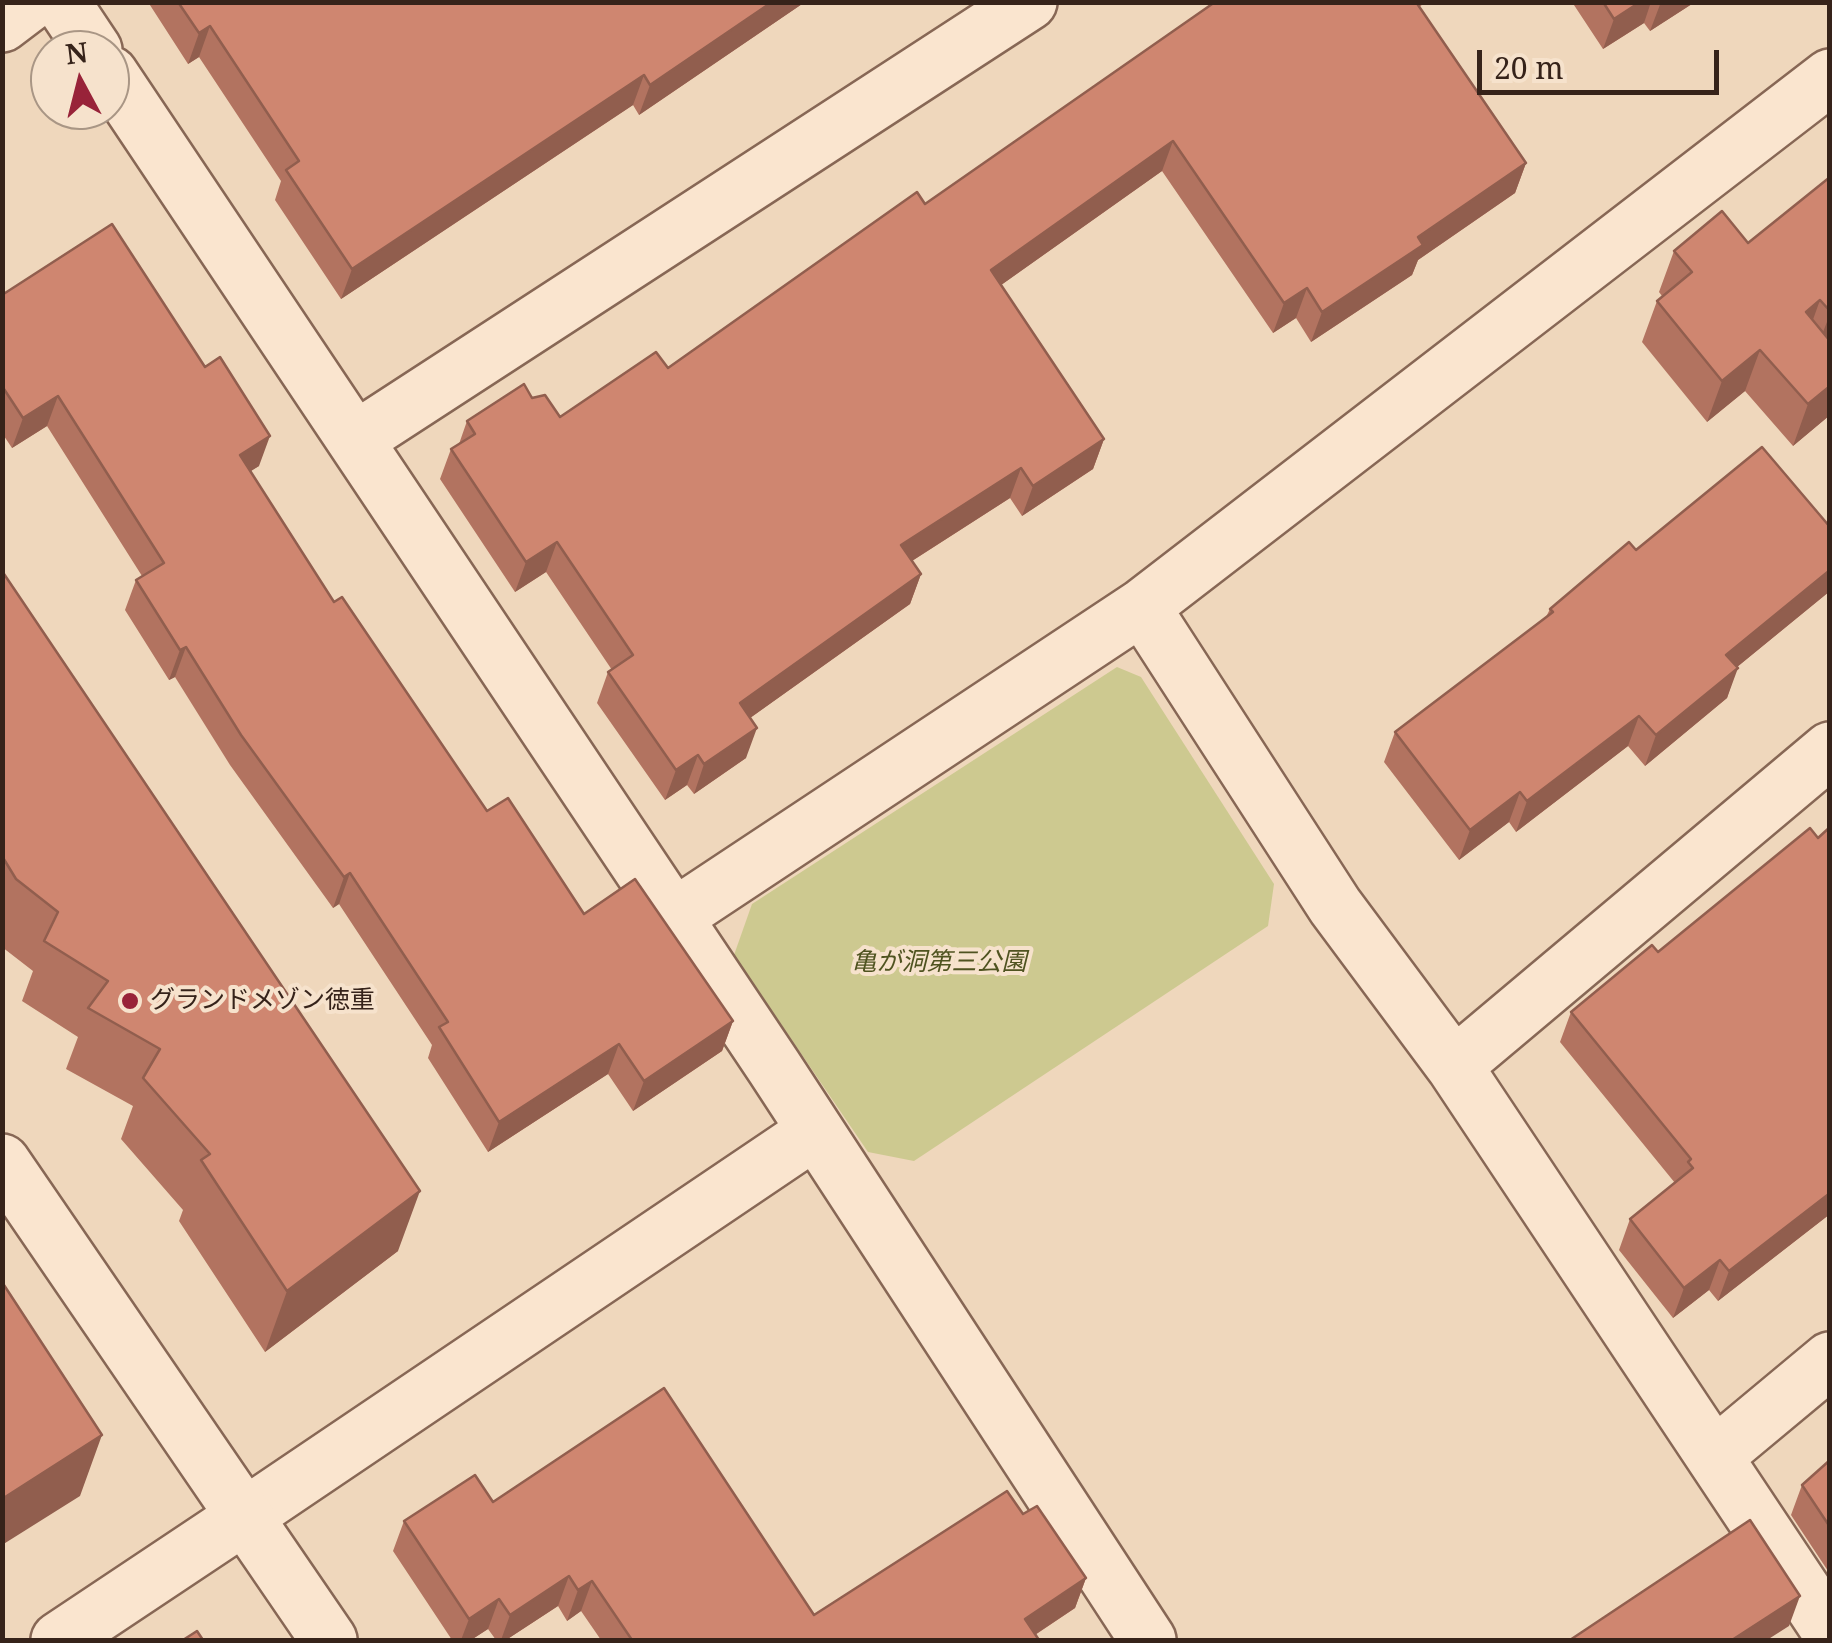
<!DOCTYPE html>
<html>
<head>
<meta charset="utf-8">
<style>
  body { margin:0 }
  #map { position:relative; width:1832px; height:1643px; overflow:hidden; background:#efd7bc; font-family:"Noto Serif",serif }
  canvas { display:block }
  .frame { position:absolute; inset:0; border:5px solid #36231a; pointer-events:none }
  .north { position:absolute; left:30px; top:30px; width:100px; height:100px; box-sizing:border-box; background:#f6e2cc; border:2px solid #a99685; border-radius:50%; rotate:353deg; font-size:28px; font-weight:700; line-height:40px; text-align:center; color:#36231a }
  .north::after { content:''; display:block; margin:auto; width:35px; height:45px; background:#982339; clip-path:polygon(50% 0,100% 100%,50% 72%,0 100%) }
  .scale { position:absolute; left:1477px; top:50px; width:242px; height:45px; box-sizing:border-box; border:5px solid #36231a; border-top:0; padding-left:12px; font-size:30px; line-height:35px; white-space:nowrap; color:#36231a; -webkit-text-stroke:8px #f6e2cc; paint-order:stroke }
</style>
</head>
<body>
<div id="map">
<canvas width="1832" height="1643"></canvas>
<div class="frame"></div>
<div class="north">N</div>
<div class="scale">20 m</div>
</div>
<script>
const g = document.querySelector('canvas').getContext('2d');
g.lineJoin = 'round';
function fillPath(path, color) {
  g.fillStyle = color;
  g.fill(path, 'evenodd');
}
function trace(path, color, width, dash) {
  g.strokeStyle = color;
  g.lineWidth = width;
  g.lineCap = dash ? 'butt' : 'round';
  g.setLineDash(dash || []);
  g.stroke(path);
}
function write(font, color, halo, rows, align = 'center') {
  g.font = font + ' "Noto Serif","Noto Sans JP",serif';
  g.lineWidth = 8;
  g.setLineDash([]);
  g.textBaseline = 'middle';
  g.strokeStyle = halo;
  g.fillStyle = color;
  for (const [text, x, y, turn = 0] of rows) {
    g.save();
    g.translate(x, y);
    g.rotate((+turn || 0) * Math.PI / 180);
    g.textAlign = isNaN(turn) ? turn : align;
    if (halo) g.strokeText(text, 0, 0);
    g.fillText(text, 0, 0);
    g.restore();
  }
}
const green = new Path2D(`
  M 1117,667 L 1141,677 L 1274,884 L 1268,926 L 914,1161 L 868,1152 L 734,955 L 752,904 Z`);
const minor = new Path2D(`
  M 62,2 L 94,50
  M 2,24 L 31,2
  M 110,74 L 774,1067 L 1148,1640
  M 355,440 L 1029,2
  M 1142,607 L 1335,906 L 1454,1066 L 1830,1631
  M 674,917 L 1142,607 L 1830,77
  M 1454,1066 L 1830,750
  M 1716,1455 L 1830,1360
  M 245,1516 L 814,1132`);
const tertiary = new Path2D(`
  M 2,1162 L 329,1640
  M 59,1640 L 245,1516`);
const wall = new Path2D(`
  M 148,2 L 805,2 L 639,115 L 633,105 L 341,299 L 275,200 L 281,181 L 199,57 L 188,64 Z
  M 1215,2 L 1426,2 L 1419,7 L 1526,163 L 1515,193 L 1418,260 L 1412,275 L 1311,342 L 1296,318 L 1273,333 L 1162,171 L 1001,285 L 1104,439 L 1093,469 L 1022,516 L 1010,498 L 912,561 L 921,574 L 910,604 L 750,718 L 746,758 L 694,794 L 687,785 L 665,800 L 597,703 L 608,672 L 612,670 L 546,572 L 515,592 L 440,479 L 451,449 L 459,444 L 467,421 L 532,398 L 560,417 L 668,368 L 925,204 Z
  M 1572,2 L 1695,2 L 1650,31 L 1644,23 L 1603,49 Z
  M 1830,177 L 1830,415 L 1793,446 L 1745,391 L 1707,422 L 1642,342 L 1657,301 L 1662,296 L 1659,292 L 1674,251 L 1748,243 Z
  M 2,295 L 259,466 L 250,471 L 334,602 L 487,811 L 584,914 L 733,1021 L 722,1051 L 633,1111 L 608,1074 L 488,1152 L 428,1058 L 432,1045 L 339,904 L 333,908 L 230,765 L 175,677 L 169,680 L 125,610 L 136,580 L 142,576 L 47,426 L 12,448 L 2,433 Z
  M 1636,550 L 1830,591 L 1737,667 L 1727,698 L 1645,766 L 1628,746 L 1516,832 L 1509,822 L 1459,860 L 1384,762 L 1395,732 L 1546,617 L 1550,609 Z
  M 2,571 L 398,1251 L 265,1352 L 179,1221 L 183,1210 L 121,1139 L 133,1106 L 66,1069 L 78,1037 L 22,1001 L 33,971 L 2,947 Z
  M 1830,827 L 1830,1214 L 1718,1301 L 1709,1290 L 1673,1318 L 1619,1250 L 1630,1219 L 1675,1183 L 1560,1042 L 1571,1012 L 1658,952 L 1818,838 Z
  M 1830,1460 L 1830,1574 L 1791,1515 L 1802,1485 Z
  M 493,1502 L 814,1615 L 1023,1514 L 1086,1578 L 1075,1608 L 1035,1635 L 1039,1640 L 601,1640 L 581,1611 L 567,1621 L 558,1606 L 506,1640 L 496,1640 L 488,1629 L 471,1640 L 452,1640 L 393,1551 L 404,1521 Z`);
const shadedWall = new Path2D(`
  M 772,2 L 805,2 L 639,115 L 650,85 Z
  M 1640,2 L 1651,2 L 1644,23 L 1603,49 L 1614,19 Z
  M 1661,2 L 1695,2 L 1650,31 Z
  M 210,26 L 199,57 L 188,64 L 199,33 Z
  M 644,75 L 633,105 L 341,299 L 352,269 Z
  M 1173,141 L 1162,171 L 980,300 L 991,270 Z
  M 1526,163 L 1515,193 L 1418,260 L 1412,275 L 1311,342 L 1322,312 L 1418,237 Z
  M 1307,288 L 1296,318 L 1273,333 L 1284,303 Z
  M 1820,300 L 1805,342 L 1806,312 Z
  M 1830,314 L 1830,342 L 1815,353 Z
  M 1760,350 L 1745,391 L 1707,422 L 1722,381 Z
  M 1830,386 L 1830,415 L 1793,446 L 1808,404 Z
  M 58,396 L 47,426 L 12,448 L 23,418 Z
  M 270,436 L 259,466 L 229,485 L 240,455 Z
  M 1104,439 L 1093,469 L 1022,516 L 1033,486 Z
  M 1021,468 L 1010,498 L 890,575 L 901,545 Z
  M 557,542 L 546,572 L 515,592 L 526,562 Z
  M 1830,570 L 1830,591 L 1715,685 L 1726,655 Z
  M 921,574 L 910,604 L 729,733 L 740,703 Z
  M 186,647 L 175,677 L 169,680 L 180,650 Z
  M 1738,668 L 1727,698 L 1645,766 L 1656,735 Z
  M 1639,716 L 1628,746 L 1516,832 L 1527,801 Z
  M 757,728 L 746,758 L 694,794 L 704,764 Z
  M 698,755 L 687,785 L 665,800 L 676,770 Z
  M 1520,792 L 1509,822 L 1459,860 L 1470,830 Z
  M 350,873 L 339,904 L 333,908 L 344,877 Z
  M 733,1021 L 722,1051 L 633,1111 L 644,1081 Z
  M 619,1044 L 608,1074 L 488,1152 L 499,1122 Z
  M 420,1191 L 398,1251 L 265,1352 L 287,1291 Z
  M 1830,1193 L 1830,1214 L 1718,1301 L 1729,1271 Z
  M 1720,1260 L 1709,1290 L 1673,1318 L 1684,1288 Z
  M 102,1435 L 80,1496 L 2,1545 L 2,1499 Z
  M 569,1576 L 558,1606 L 506,1640 L 501,1640 L 510,1615 Z
  M 1086,1578 L 1075,1608 L 1027,1640 L 1025,1619 Z
  M 592,1581 L 581,1611 L 567,1621 L 578,1590 Z
  M 1800,1596 L 1789,1626 L 1767,1640 L 1732,1640 Z
  M 499,1599 L 488,1629 L 471,1640 L 461,1640 L 469,1619 Z`);
const building = new Path2D(`
  M 178,2 L 772,2 L 650,85 L 644,75 L 352,269 L 286,170 L 299,161 L 210,26 L 199,33 Z
  M 1215,2 L 1416,2 L 1526,163 L 1418,237 L 1423,245 L 1322,312 L 1307,288 L 1284,303 L 1173,141 L 991,270 L 1104,439 L 1033,486 L 1021,468 L 901,545 L 921,574 L 740,703 L 757,728 L 704,764 L 698,755 L 676,770 L 608,672 L 633,655 L 557,542 L 526,562 L 451,449 L 475,434 L 467,421 L 524,384 L 532,398 L 545,395 L 560,417 L 656,352 L 668,368 L 917,192 L 925,204 Z
  M 1603,2 L 1640,2 L 1614,19 Z
  M 1830,177 L 1830,311 L 1820,300 L 1806,312 L 1830,341 L 1830,386 L 1808,404 L 1760,350 L 1722,381 L 1657,301 L 1692,272 L 1674,251 L 1722,211 L 1748,243 Z
  M 112,224 L 205,367 L 220,357 L 270,436 L 240,455 L 334,602 L 342,597 L 487,811 L 508,798 L 584,914 L 635,879 L 733,1021 L 644,1081 L 619,1044 L 499,1122 L 439,1027 L 448,1022 L 350,873 L 344,877 L 241,735 L 186,647 L 180,650 L 136,580 L 164,563 L 58,396 L 23,418 L 2,386 L 2,295 Z
  M 1762,447 L 1830,527 L 1830,570 L 1726,655 L 1738,668 L 1656,735 L 1639,716 L 1527,801 L 1520,792 L 1470,830 L 1395,732 L 1553,612 L 1550,609 L 1629,542 L 1636,550 Z
  M 2,571 L 420,1191 L 287,1291 L 201,1160 L 210,1154 L 143,1078 L 160,1049 L 88,1008 L 108,981 L 44,941 L 58,912 L 16,879 L 2,856 Z
  M 1830,827 L 1830,1193 L 1729,1271 L 1720,1260 L 1684,1288 L 1630,1219 L 1693,1168 L 1688,1162 L 1691,1159 L 1571,1012 L 1652,945 L 1658,952 L 1810,828 L 1818,838 Z
  M 2,1282 L 102,1435 L 2,1499 Z
  M 664,1388 L 814,1615 L 1007,1491 L 1023,1514 L 1037,1506 L 1086,1578 L 1025,1619 L 1039,1640 L 632,1640 L 592,1581 L 578,1590 L 569,1576 L 510,1615 L 499,1599 L 469,1619 L 404,1521 L 475,1475 L 493,1502 Z
  M 1830,1460 L 1830,1527 L 1802,1485 Z
  M 1750,1520 L 1800,1596 L 1732,1640 L 1570,1640 Z
  M 197,1631 L 203,1640 L 183,1640 Z`);
const markers = [
  [130,1001,10,"#982339"]
];
const parkNames = [
  ["亀が洞第三公園",939,963]
];
const poiNames = [
  ["グランドメゾン徳重",150,1001]
];
fillPath(green, '#cdc990');
trace(minor, '#876755', 60);
trace(tertiary, '#876755', 60);
trace(minor, '#fae5cf', 55);
trace(tertiary, '#fae5cf', 55);
fillPath(wall, '#b27360');
fillPath(shadedWall, '#915e4e');
fillPath(building, '#cf8670');
trace(building, '#915e4e', 2.5);
for (const [x, y, r, color] of markers) {
  const dot = new Path2D();
  dot.arc(x, y, r, 0, 2 * Math.PI);
  g.fillStyle = color;
  g.fill(dot);
  trace(dot, '#f6e2cc', 4);
}
write('italic 25px', '#4f5320', '#f6e2cc', parkNames);
write('25px', '#36231a', '#f6e2cc', poiNames, 'left');
</script>
</body>
</html>
